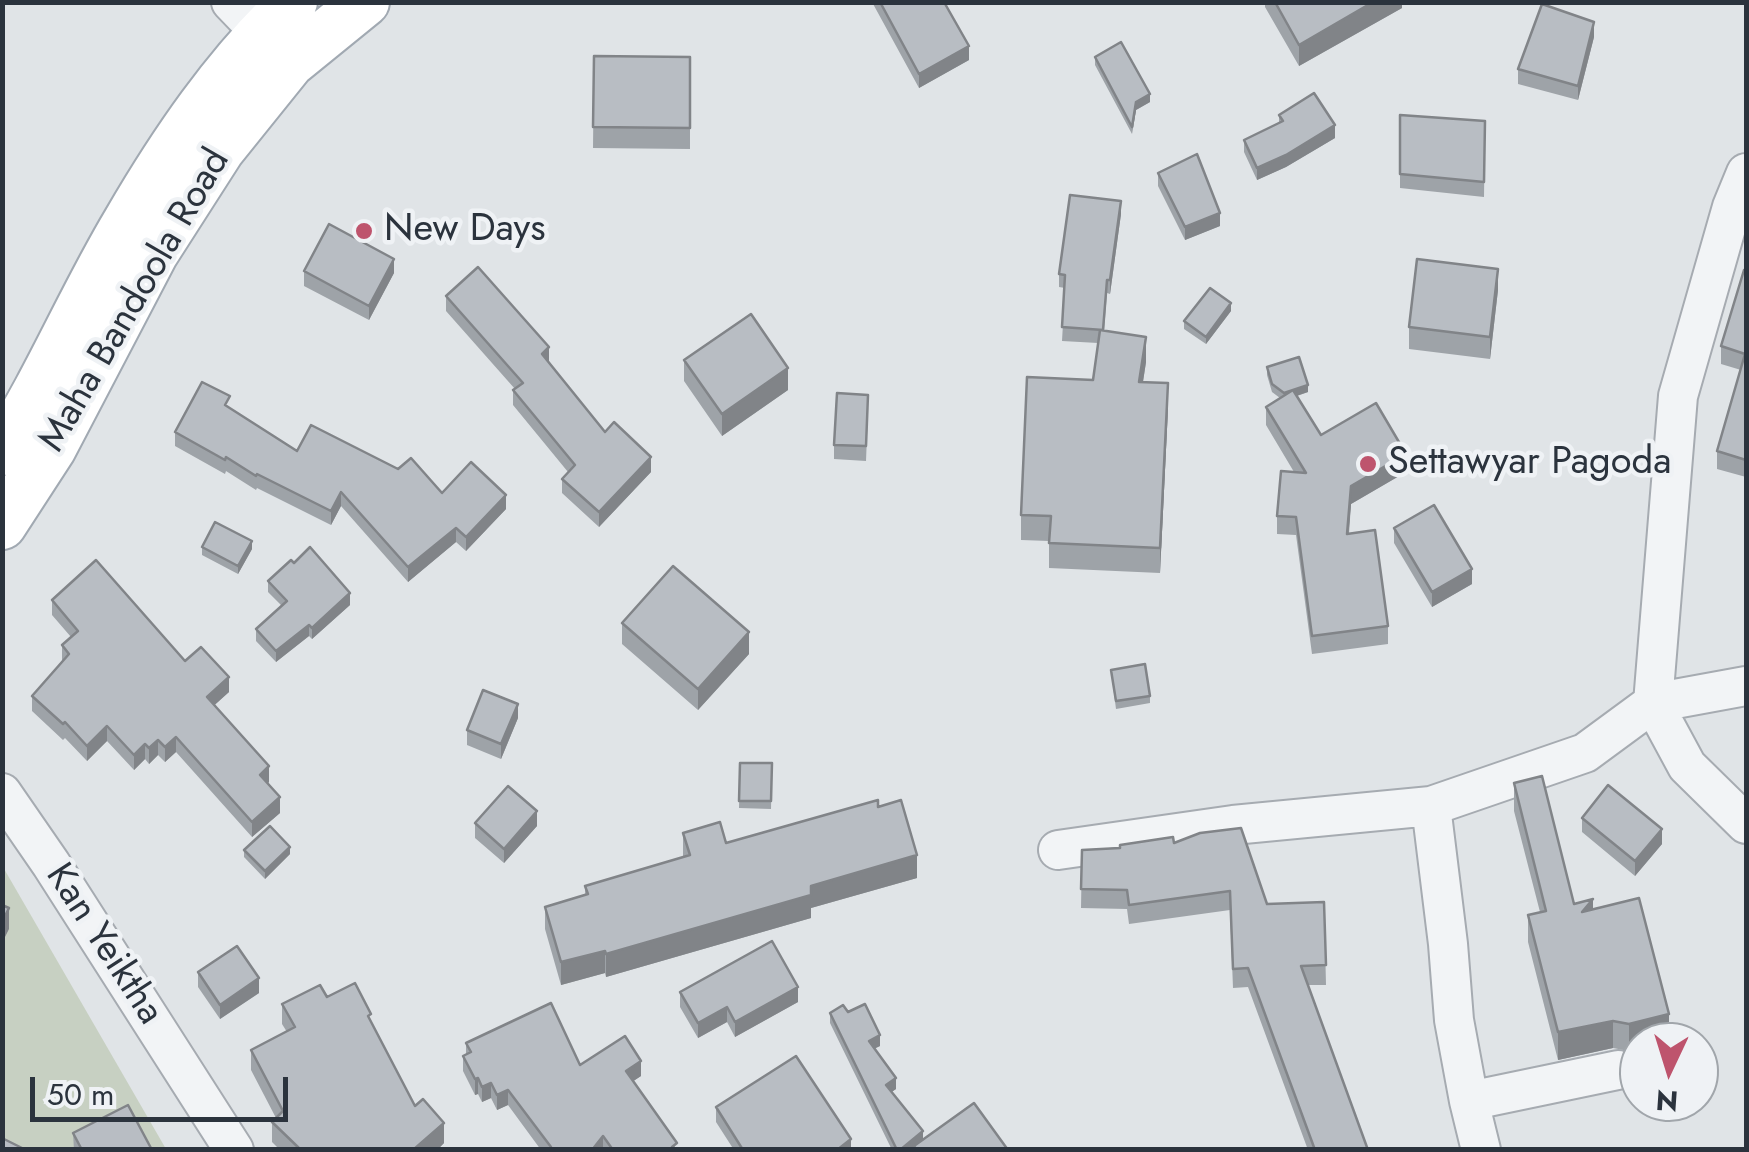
<!DOCTYPE html>
<html>
<head>
<meta charset="utf-8">
<style>
  body { margin:0 }
  #map { position:relative; width:1749px; height:1152px; overflow:hidden; background:#e0e4e7; font-family:Jost,sans-serif }
  canvas { display:block }
  .frame { position:absolute; inset:0; border:5px solid #2b333d; pointer-events:none }
  .north { position:absolute; left:1619px; top:1022px; width:100px; height:100px; box-sizing:border-box; background:#eff2f5; border:2px solid #a1a6ab; border-radius:50%; rotate:184deg; font-size:28px; font-weight:700; line-height:40px; text-align:center; color:#2b333d }
  .north::after { content:''; display:block; margin:auto; width:35px; height:45px; background:#be546d; clip-path:polygon(50% 0,100% 100%,50% 72%,0 100%) }
  .scale { position:absolute; left:30px; top:1077px; width:258px; height:45px; box-sizing:border-box; border:5px solid #2b333d; border-top:0; padding-left:12px; font-size:30px; line-height:35px; white-space:nowrap; color:#2b333d; -webkit-text-stroke:8px #eff2f5; paint-order:stroke }
</style>
</head>
<body>
<div id="map">
<canvas width="1749" height="1152"></canvas>
<div class="frame"></div>
<div class="north">N</div>
<div class="scale">50 m</div>
</div>
<script>
const g = document.querySelector('canvas').getContext('2d');
g.lineJoin = 'round';
function fillPath(path, color) {
  g.fillStyle = color;
  g.fill(path, 'evenodd');
}
function trace(path, color, width, dash) {
  g.strokeStyle = color;
  g.lineWidth = width;
  g.lineCap = dash ? 'butt' : 'round';
  g.setLineDash(dash || []);
  g.stroke(path);
}
function write(font, color, halo, rows, align = 'center') {
  g.font = font + ' Jost,sans-serif';
  g.lineWidth = 9;
  g.setLineDash([]);
  g.textBaseline = 'middle';
  g.strokeStyle = halo;
  g.fillStyle = color;
  for (const [text, x, y, turn = 0] of rows) {
    g.save();
    g.translate(x, y);
    g.rotate((+turn || 0) * Math.PI / 180);
    g.textAlign = isNaN(turn) ? turn : align;
    if (halo) g.strokeText(text, 0, 0);
    g.fillText(text, 0, 0);
    g.restore();
  }
}
const green = new Path2D(`
  M 3,867 L 166,1149 L 3,1149 Z`);
const minor = new Path2D(`
  M 231,2 L 281,54
  M 1746,173 L 1732,207 L 1678,396 L 1653,703 L 1687,766 L 1746,824
  M 2,793 L 51,864 L 234,1150
  M 1431,806 L 1448,944 L 1454,1020 L 1469,1101
  M 1058,850 L 1233,825 L 1431,806 L 1585,753 L 1653,703 L 1746,686
  M 1481,1150 L 1469,1101 L 1618,1070`);
const major = new Path2D(`
  M 2,451 C 49,378 82,297 127,222 C 173,143 226,65 293,2
  M 2,525 L 52,448 L 154,253 L 220,150 L 290,63 L 365,2`);
const wall = new Path2D(`
  M 872,2 L 944,2 L 969,60 L 919,88 Z
  M 1265,2 L 1402,2 L 1402,8 L 1299,66 L 1265,7 Z
  M 1594,37 L 1578,100 L 1518,84 L 1518,69 Z
  M 594,56 L 690,57 L 690,149 L 593,148 Z
  M 1095,57 L 1150,102 L 1136,110 L 1132,134 L 1095,65 Z
  M 1279,115 L 1335,138 L 1286,167 L 1257,180 L 1244,152 L 1244,140 L 1279,123 Z
  M 1400,115 L 1485,121 L 1484,197 L 1400,188 Z
  M 1158,173 L 1220,226 L 1185,240 L 1158,186 Z
  M 1121,214 L 1110,294 L 1107,293 L 1104,331 L 1146,362 L 1143,382 L 1168,408 L 1160,573 L 1049,568 L 1049,541 L 1021,540 L 1021,515 L 1093,380 L 1098,343 L 1062,341 L 1065,288 L 1059,287 L 1059,274 Z
  M 304,271 L 394,273 L 369,320 L 304,286 Z
  M 1746,271 L 1746,477 L 1717,469 L 1717,451 L 1741,370 L 1721,364 L 1721,346 Z
  M 1498,290 L 1490,359 L 1409,349 L 1409,327 Z
  M 446,296 L 549,362 L 605,432 L 651,472 L 599,527 L 562,493 L 562,479 L 568,472 L 513,405 L 513,390 L 515,389 L 446,311 Z
  M 1231,311 L 1206,344 L 1184,329 L 1184,321 Z
  M 684,360 L 788,390 L 722,436 L 684,381 Z
  M 1267,367 L 1308,392 L 1297,396 L 1321,435 L 1406,472 L 1351,504 L 1349,534 L 1388,626 L 1388,644 L 1312,654 L 1296,535 L 1277,534 L 1277,516 L 1294,472 L 1266,425 L 1266,407 L 1280,398 L 1272,392 L 1267,375 Z
  M 230,408 L 297,451 L 442,493 L 506,509 L 466,551 L 456,542 L 408,582 L 341,506 L 331,525 L 257,488 L 256,490 L 226,471 L 225,474 L 175,446 L 175,432 Z
  M 868,410 L 866,461 L 834,459 L 834,445 Z
  M 1394,528 L 1472,584 L 1432,607 L 1394,543 Z
  M 202,547 L 252,549 L 238,574 L 202,555 Z
  M 294,563 L 350,605 L 312,639 L 309,636 L 276,662 L 256,641 L 256,629 L 282,606 L 268,592 L 268,581 Z
  M 52,600 L 185,661 L 229,692 L 214,705 L 269,782 L 268,783 L 280,813 L 252,837 L 176,752 L 165,762 L 158,755 L 149,764 L 145,759 L 134,770 L 107,741 L 87,761 L 65,738 L 63,740 L 32,711 L 32,696 L 62,661 L 62,645 L 71,637 L 52,615 Z
  M 622,623 L 749,654 L 698,710 L 622,644 Z
  M 1111,670 L 1150,696 L 1150,703 L 1116,709 Z
  M 518,718 L 501,759 L 467,745 L 467,730 Z
  M 740,763 L 772,763 L 771,809 L 739,808 Z
  M 1514,783 L 1574,904 L 1593,909 L 1669,1042 L 1639,1042 L 1639,1049 L 1629,1051 L 1613,1048 L 1558,1060 L 1528,942 L 1528,915 L 1540,912 L 1514,811 Z
  M 878,807 L 917,878 L 811,908 L 811,918 L 606,977 L 605,973 L 561,985 L 545,929 L 545,907 L 585,895 L 585,886 L 683,857 L 683,833 L 726,843 Z
  M 1582,818 L 1662,844 L 1635,876 L 1582,832 Z
  M 475,823 L 537,826 L 504,863 L 475,838 Z
  M 1174,843 L 1267,904 L 1324,902 L 1326,985 L 1308,985 L 1368,1150 L 1308,1150 L 1248,987 L 1233,988 L 1230,910 L 1129,924 L 1127,909 L 1081,908 L 1082,850 Z
  M 244,850 L 290,854 L 265,879 L 244,857 Z
  M 198,972 L 259,993 L 220,1019 L 198,987 Z
  M 680,992 L 798,1002 L 735,1037 L 727,1022 L 698,1038 L 680,1007 Z
  M 327,997 L 371,1023 L 415,1106 L 444,1143 L 437,1150 L 280,1150 L 272,1142 L 272,1122 L 276,1118 L 251,1070 L 251,1050 L 287,1032 L 282,1024 L 282,1004 Z
  M 848,1012 L 880,1046 L 874,1049 L 896,1089 L 891,1092 L 923,1139 L 1008,1150 L 892,1150 L 830,1023 L 830,1013 Z
  M 466,1043 L 641,1076 L 633,1081 L 677,1150 L 541,1150 L 508,1105 L 497,1110 L 491,1098 L 482,1102 L 478,1094 L 475,1095 L 463,1071 L 463,1056 L 466,1054 Z
  M 716,1107 L 851,1150 L 734,1150 L 716,1122 Z
  M 73,1133 L 152,1150 L 74,1150 Z`);
const shadedWall = new Path2D(`
  M 1373,2 L 1402,2 L 1402,8 L 1299,66 L 1299,45 Z
  M 1594,22 L 1594,37 L 1578,100 L 1578,86 Z
  M 969,46 L 969,60 L 919,88 L 919,74 Z
  M 1150,94 L 1150,102 L 1136,110 L 1132,134 L 1136,102 Z
  M 1335,125 L 1335,138 L 1286,167 L 1257,180 L 1257,168 Z
  M 1121,201 L 1121,214 L 1110,294 L 1110,280 Z
  M 1220,213 L 1220,226 L 1185,240 L 1185,227 Z
  M 394,259 L 394,273 L 369,320 L 369,306 Z
  M 1498,269 L 1498,290 L 1490,359 L 1490,337 Z
  M 1231,303 L 1231,311 L 1206,344 L 1206,337 Z
  M 1146,337 L 1146,362 L 1139,407 L 1139,382 Z
  M 549,347 L 549,362 L 542,354 Z
  M 788,368 L 788,390 L 722,436 L 722,414 Z
  M 1168,383 L 1168,408 L 1160,573 L 1160,548 Z
  M 1308,385 L 1308,392 L 1284,400 L 1284,393 Z
  M 1406,454 L 1406,472 L 1351,504 L 1347,552 L 1351,486 Z
  M 651,457 L 651,472 L 599,527 L 599,512 Z
  M 341,492 L 341,506 L 331,525 L 331,511 Z
  M 506,495 L 506,509 L 466,551 L 466,537 Z
  M 456,528 L 456,542 L 408,582 L 408,567 Z
  M 252,541 L 252,549 L 238,574 L 238,566 Z
  M 1472,569 L 1472,584 L 1432,607 L 1432,592 Z
  M 350,593 L 350,605 L 312,639 L 312,628 Z
  M 309,625 L 309,636 L 276,662 L 276,651 Z
  M 749,632 L 749,654 L 698,710 L 698,689 Z
  M 229,677 L 229,692 L 207,712 L 207,697 Z
  M 518,704 L 518,718 L 501,759 L 501,744 Z
  M 107,726 L 107,741 L 87,761 L 87,746 Z
  M 176,737 L 176,752 L 165,762 L 165,747 Z
  M 158,740 L 158,755 L 149,764 L 149,748 Z
  M 145,744 L 145,759 L 134,770 L 134,755 Z
  M 269,766 L 269,782 L 260,790 L 260,775 Z
  M 280,797 L 280,813 L 252,837 L 252,822 Z
  M 537,811 L 537,826 L 504,863 L 504,849 Z
  M 1662,829 L 1662,844 L 1635,876 L 1635,861 Z
  M 290,847 L 290,854 L 265,879 L 265,871 Z
  M 917,855 L 917,878 L 811,908 L 811,918 L 606,977 L 606,954 L 811,886 Z
  M 1593,899 L 1593,926 L 1582,912 Z
  M 9,908 L 9,929 L 2,943 L 2,922 Z
  M 605,951 L 605,973 L 561,985 L 561,962 Z
  M 259,978 L 259,993 L 220,1019 L 220,1005 Z
  M 798,987 L 798,1002 L 735,1037 L 735,1022 Z
  M 727,1007 L 727,1022 L 698,1038 L 698,1023 Z
  M 1669,1014 L 1669,1042 L 1639,1042 L 1639,1049 L 1629,1051 L 1629,1024 Z
  M 1613,1021 L 1613,1048 L 1558,1060 L 1558,1032 Z
  M 880,1035 L 880,1046 L 869,1051 L 869,1041 Z
  M 641,1061 L 641,1076 L 626,1086 L 626,1071 Z
  M 478,1078 L 478,1094 L 475,1095 L 475,1079 Z
  M 896,1078 L 896,1089 L 886,1096 L 886,1085 Z
  M 491,1083 L 491,1098 L 482,1102 L 482,1087 Z
  M 508,1090 L 508,1105 L 497,1110 L 497,1095 Z
  M 444,1123 L 444,1143 L 437,1150 L 413,1150 Z
  M 923,1131 L 923,1141 L 914,1146 L 913,1150 L 900,1150 Z
  M 603,1136 L 603,1150 L 592,1150 Z
  M 851,1139 L 851,1150 L 837,1150 Z`);
const building = new Path2D(`
  M 880,2 L 944,2 L 969,46 L 919,74 Z
  M 1275,2 L 1373,2 L 1299,45 Z
  M 1542,4 L 1594,22 L 1578,86 L 1518,69 Z
  M 1121,42 L 1150,94 L 1136,102 L 1132,127 L 1095,57 Z
  M 594,56 L 690,57 L 690,128 L 593,127 Z
  M 1314,93 L 1335,125 L 1286,155 L 1257,168 L 1244,140 L 1283,121 L 1279,115 Z
  M 1400,115 L 1485,121 L 1484,182 L 1400,174 Z
  M 1197,154 L 1220,213 L 1185,227 L 1158,173 Z
  M 1070,195 L 1121,201 L 1110,280 L 1107,280 L 1103,330 L 1062,327 L 1065,275 L 1059,274 Z
  M 329,224 L 394,259 L 369,306 L 304,271 Z
  M 1417,259 L 1498,269 L 1490,337 L 1409,327 Z
  M 478,267 L 549,347 L 542,354 L 605,432 L 614,422 L 651,457 L 599,512 L 562,479 L 575,465 L 513,390 L 523,383 L 446,296 Z
  M 1744,270 L 1746,271 L 1746,460 L 1717,451 L 1745,354 L 1721,346 Z
  M 1210,288 L 1231,303 L 1206,337 L 1184,321 Z
  M 751,314 L 788,368 L 722,414 L 684,360 Z
  M 1100,330 L 1146,337 L 1139,382 L 1168,383 L 1160,548 L 1049,543 L 1051,516 L 1021,515 L 1027,377 L 1093,380 Z
  M 1299,357 L 1308,385 L 1284,393 L 1272,384 L 1267,367 Z
  M 202,382 L 230,396 L 225,405 L 297,451 L 311,425 L 398,469 L 411,458 L 442,493 L 471,462 L 506,495 L 466,537 L 456,528 L 408,567 L 341,492 L 331,511 L 257,474 L 256,476 L 226,457 L 225,460 L 175,432 Z
  M 1293,390 L 1321,435 L 1376,403 L 1406,454 L 1351,486 L 1347,534 L 1375,530 L 1388,626 L 1312,636 L 1296,517 L 1277,516 L 1281,471 L 1306,473 L 1266,407 Z
  M 837,393 L 868,395 L 866,446 L 834,445 Z
  M 1434,505 L 1472,569 L 1432,592 L 1394,528 Z
  M 215,522 L 252,541 L 238,566 L 202,547 Z
  M 310,547 L 350,593 L 312,628 L 309,625 L 276,651 L 256,629 L 287,601 L 268,581 L 291,560 L 294,563 Z
  M 96,560 L 185,661 L 201,647 L 229,677 L 207,697 L 269,766 L 260,775 L 280,797 L 252,822 L 176,737 L 165,747 L 158,740 L 149,748 L 145,744 L 134,755 L 107,726 L 87,746 L 65,722 L 63,724 L 32,696 L 69,654 L 62,645 L 78,631 L 52,600 Z
  M 673,566 L 749,632 L 698,689 L 622,623 Z
  M 1145,664 L 1150,696 L 1116,701 L 1111,670 Z
  M 483,690 L 518,704 L 501,744 L 467,730 Z
  M 740,763 L 772,763 L 771,801 L 739,801 Z
  M 1542,776 L 1574,904 L 1593,899 L 1582,912 L 1639,898 L 1669,1014 L 1629,1024 L 1613,1021 L 1558,1032 L 1528,915 L 1546,911 L 1514,783 Z
  M 1608,785 L 1662,829 L 1635,861 L 1582,818 Z
  M 508,786 L 537,811 L 504,849 L 475,823 Z
  M 878,800 L 878,807 L 901,800 L 917,855 L 811,886 L 811,895 L 606,954 L 605,951 L 561,962 L 545,907 L 588,894 L 585,886 L 690,855 L 683,833 L 720,822 L 726,843 Z
  M 270,826 L 290,847 L 265,871 L 244,850 Z
  M 1241,828 L 1267,904 L 1324,902 L 1326,965 L 1301,966 L 1368,1150 L 1315,1150 L 1248,968 L 1233,969 L 1230,891 L 1129,905 L 1127,890 L 1081,889 L 1082,850 L 1120,848 L 1120,845 L 1173,837 L 1174,843 L 1200,833 Z
  M 2,905 L 9,908 L 2,922 Z
  M 772,941 L 798,987 L 735,1022 L 727,1007 L 698,1023 L 680,992 Z
  M 237,946 L 259,978 L 220,1005 L 198,972 Z
  M 355,983 L 371,1014 L 368,1016 L 415,1106 L 423,1099 L 444,1123 L 413,1150 L 301,1150 L 272,1122 L 283,1111 L 251,1050 L 295,1027 L 282,1004 L 320,985 L 327,997 Z
  M 551,1003 L 580,1065 L 625,1036 L 641,1061 L 626,1071 L 677,1143 L 672,1147 L 674,1150 L 613,1150 L 603,1136 L 592,1150 L 549,1150 L 551,1147 L 508,1090 L 497,1095 L 491,1083 L 482,1087 L 478,1078 L 475,1079 L 463,1056 L 471,1052 L 466,1043 Z
  M 865,1004 L 880,1035 L 869,1041 L 896,1078 L 886,1085 L 923,1131 L 900,1150 L 897,1150 L 830,1013 L 843,1005 L 848,1012 Z
  M 796,1056 L 851,1139 L 837,1150 L 743,1150 L 716,1107 Z
  M 974,1103 L 1008,1150 L 917,1150 L 914,1146 Z
  M 128,1105 L 152,1150 L 82,1150 L 73,1133 Z
  M 2,1138 L 26,1150 L 2,1150 Z`);
const markers = [
  [364,231,10,"#be546d"],
  [1368,464,10,"#be546d"]
];
const poiNames = [
  ["New Days",384,231],
  ["Settawyar Pagoda",1388,464]
];
const streetNames = [
  ["Maha Bandoola Road",136,301,-60],
  ["Kan Yeiktha",103,945,57]
];
fillPath(green, '#c7d0c2');
trace(minor, '#a6abb1', 42);
trace(major, '#a1a9b2', 52);
trace(minor, '#f2f4f6', 38);
trace(major, '#fff', 48);
fillPath(wall, '#9ea3a8');
fillPath(shadedWall, '#818488');
fillPath(building, '#b8bdc3');
trace(building, '#818488', 2.5);
for (const [x, y, r, color] of markers) {
  const dot = new Path2D();
  dot.arc(x, y, r, 0, 2 * Math.PI);
  g.fillStyle = color;
  g.fill(dot);
  trace(dot, '#eff2f5', 4);
}
write('38px', '#2b333d', '#eff2f5', poiNames, 'left');
write('38px', '#2b333d', '#eff2f5', streetNames);
</script>
</body>
</html>
